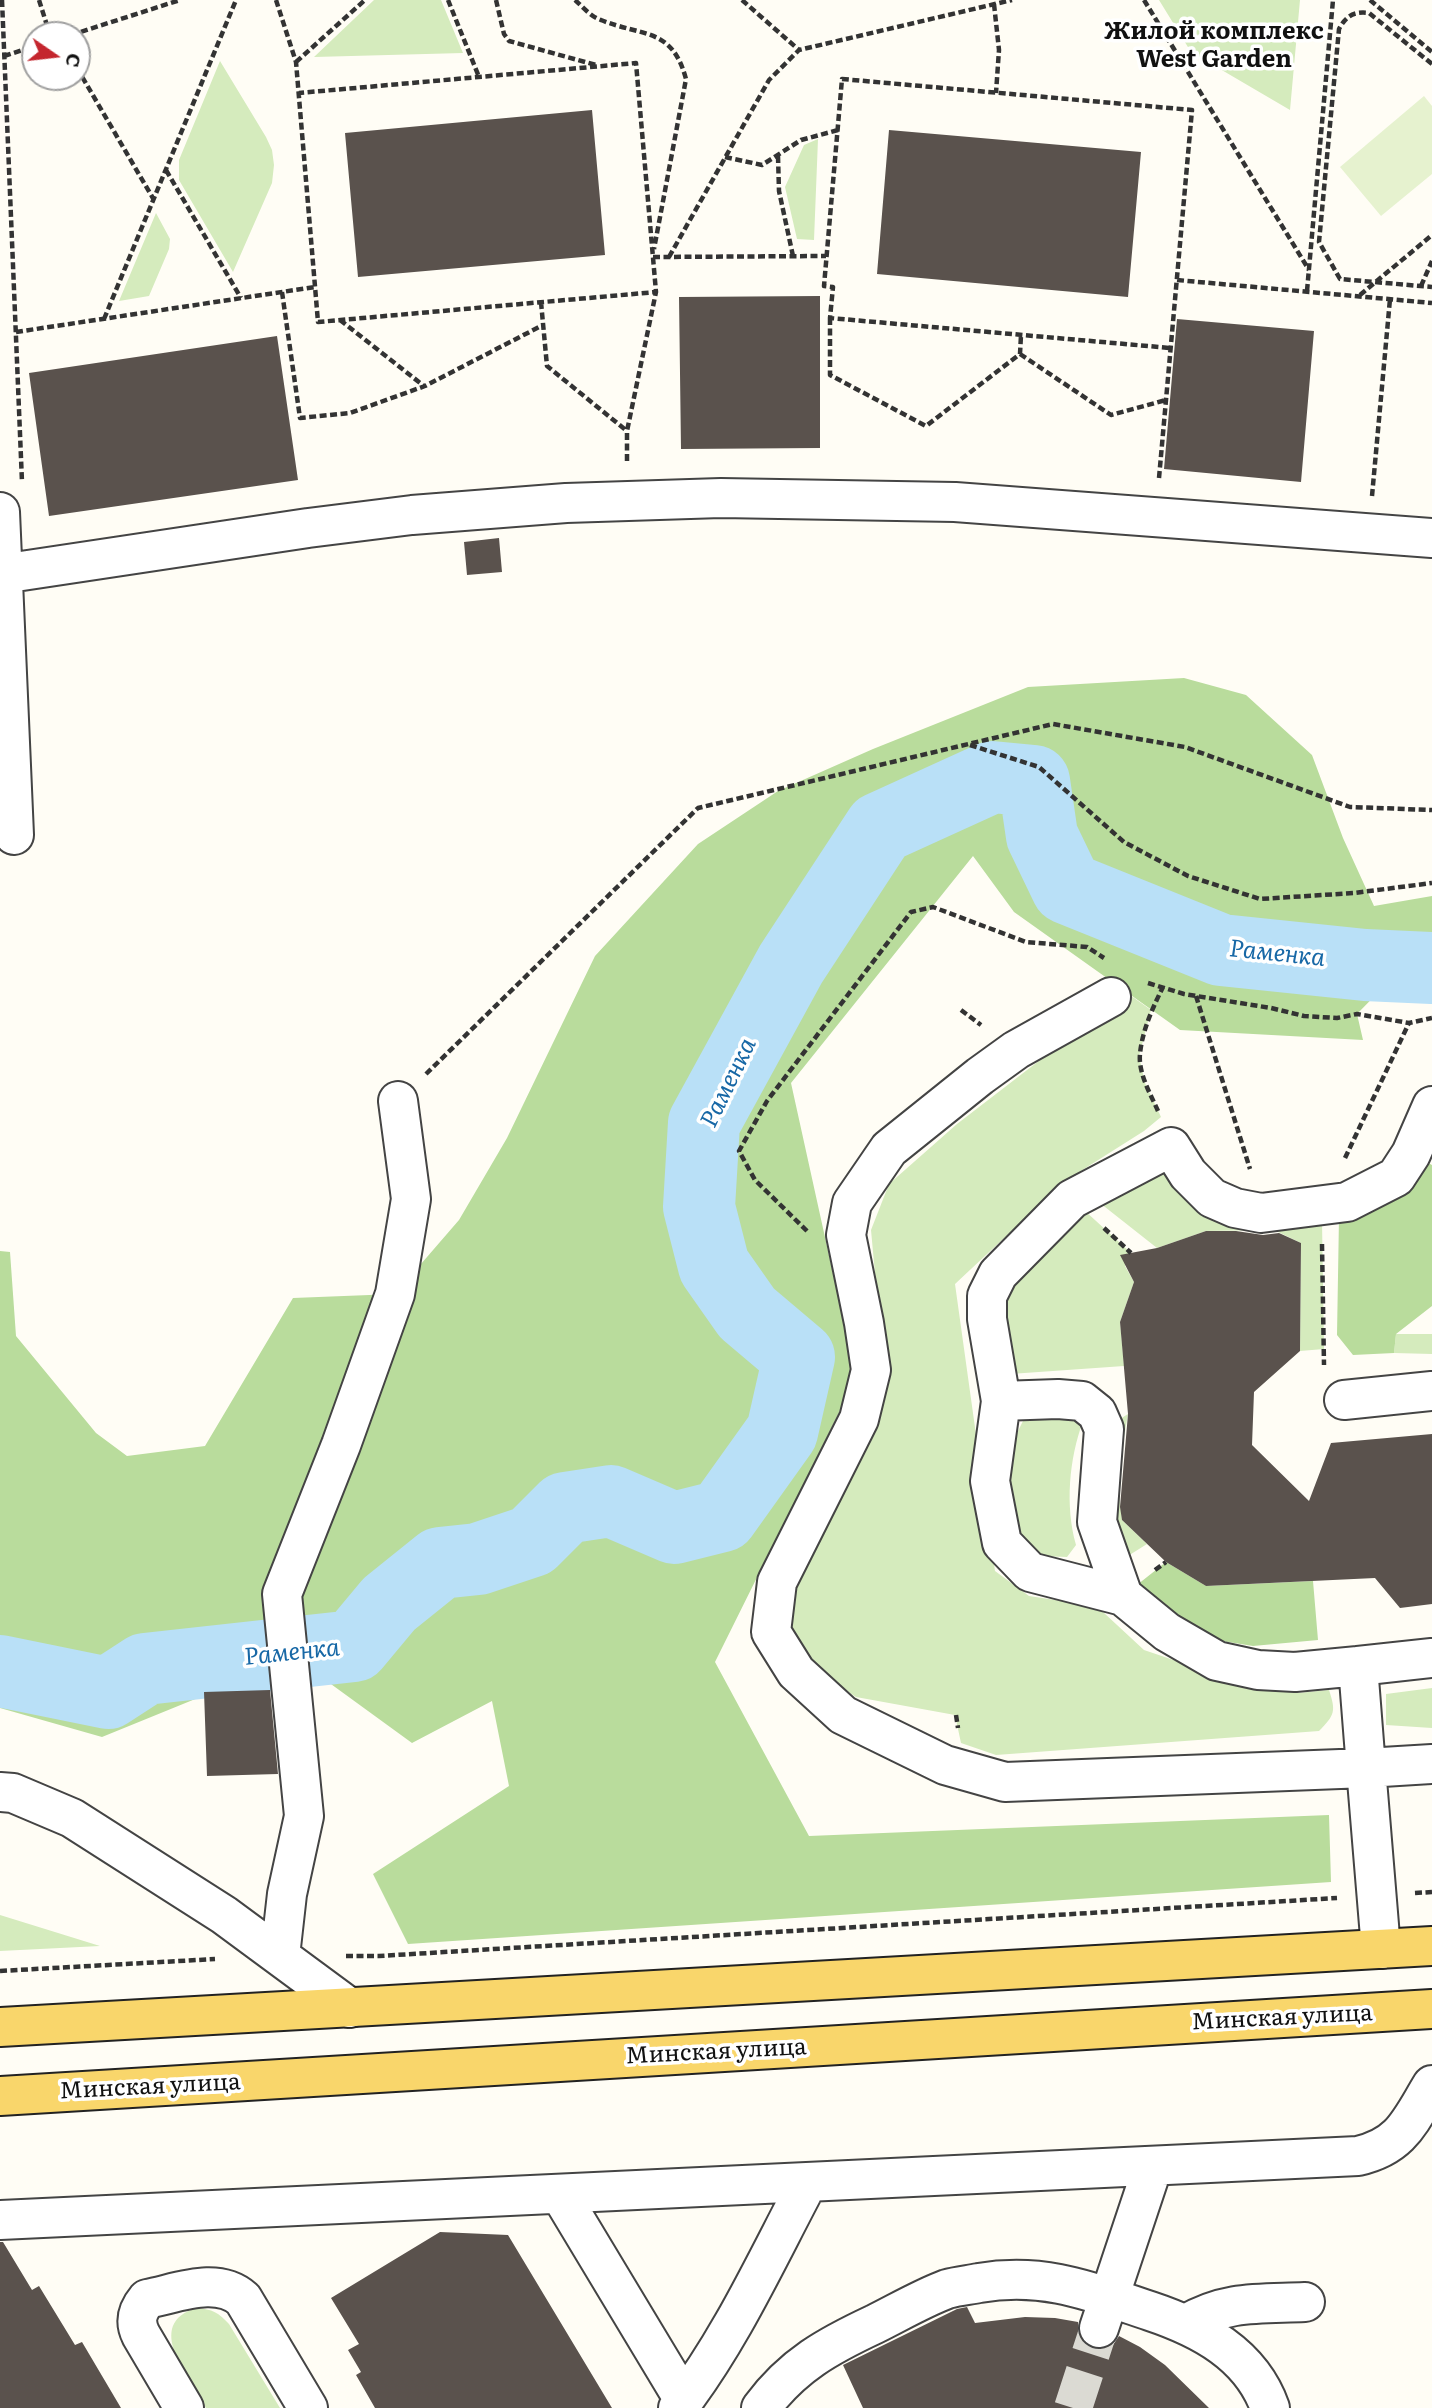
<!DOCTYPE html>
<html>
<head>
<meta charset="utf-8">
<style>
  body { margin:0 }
  #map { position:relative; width:1432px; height:2408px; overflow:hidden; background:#fffdf5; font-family:Literata,serif }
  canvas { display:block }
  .north { position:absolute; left:21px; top:21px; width:70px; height:70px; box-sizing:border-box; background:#fff; border:2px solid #a0a0a0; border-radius:50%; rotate:104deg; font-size:19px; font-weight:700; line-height:28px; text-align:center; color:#111 }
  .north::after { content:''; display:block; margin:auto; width:24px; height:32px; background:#c4262e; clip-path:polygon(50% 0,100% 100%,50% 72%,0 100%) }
</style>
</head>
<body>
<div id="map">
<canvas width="1432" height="2408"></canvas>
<div class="north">С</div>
</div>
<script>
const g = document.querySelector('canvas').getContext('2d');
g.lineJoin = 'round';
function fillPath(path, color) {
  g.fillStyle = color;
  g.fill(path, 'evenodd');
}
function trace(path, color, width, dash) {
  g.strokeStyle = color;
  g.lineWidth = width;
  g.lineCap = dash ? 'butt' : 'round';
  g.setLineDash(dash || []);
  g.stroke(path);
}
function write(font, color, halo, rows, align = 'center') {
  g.font = font + ' Literata,serif';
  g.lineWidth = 7;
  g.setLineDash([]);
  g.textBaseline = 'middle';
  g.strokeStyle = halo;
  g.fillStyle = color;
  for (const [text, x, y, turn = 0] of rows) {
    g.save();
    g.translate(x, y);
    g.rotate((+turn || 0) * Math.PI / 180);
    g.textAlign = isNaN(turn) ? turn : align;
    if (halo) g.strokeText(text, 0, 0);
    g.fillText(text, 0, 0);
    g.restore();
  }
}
const green = new Path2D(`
  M 374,0 L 441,0 L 463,53 L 314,57 Z
  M 1159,0 L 1300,0 L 1290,110 L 1191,52 Z
  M 220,61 L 266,137 L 272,150 L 274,165 L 272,183 L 233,272 L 179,180 L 179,160 Z
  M 818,139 L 814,240 L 797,239 L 785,187 L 804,145 Z
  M 156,213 L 170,239 L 169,249 L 149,296 L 119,301 Z
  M 1127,993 L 1151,1010 L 1139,1056 L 1145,1083 L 1161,1117 L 1144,1131 L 1065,1181 L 955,1284 L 995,1571 L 1029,1596 L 1062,1601 L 1103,1612 L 1144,1650 L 1218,1675 L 1298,1693 L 1329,1690 C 1336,1711 1335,1715 1319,1731 L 996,1755 L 961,1743 L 955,1715 L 856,1697 L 811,1667 L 791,1631 L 791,1590 L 885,1382 L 871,1230 L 889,1184 L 957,1124 Z
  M 1171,1147 L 1188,1174 L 1322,1221 L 1324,1349 L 1300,1351 L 1301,1243 L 1274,1230 L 1206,1231 L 1157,1248 L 1086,1192 Z
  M 1072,1199 L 1131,1253 L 1125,1266 L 1134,1282 L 1120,1322 L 1124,1366 L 996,1375 L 998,1274 Z
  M 1396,1334 L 1432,1334 L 1432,1354 L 1394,1353 Z
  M 1051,1411 L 1083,1421 C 1069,1459 1065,1506 1076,1545 L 1067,1557 L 1041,1556 L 1011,1526 L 1006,1487 L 1011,1445 L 1025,1417 Z
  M 1128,1414 L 1117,1477 L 1122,1520 L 1147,1544 L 1112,1566 L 1104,1429 Z
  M 1432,1688 L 1432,1728 L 1386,1725 L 1386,1694 Z
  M 0,1915 L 100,1946 L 0,1951 Z
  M 197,2308 C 212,2309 219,2313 229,2324 L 280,2408 L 206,2408 C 190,2380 142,2323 197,2308 Z`);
const forest = new Path2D(`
  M 1184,678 L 1246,695 L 1312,755 L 1343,838 L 1374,906 L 1432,896 L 1432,968 L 1403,967 L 1357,1014 L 1363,1040 L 1180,1030 L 1014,912 L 973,856 L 791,1083 L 856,1378 L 715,1662 L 809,1836 L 1329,1815 L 1331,1882 L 408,1944 L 373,1874 L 509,1786 L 492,1701 L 412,1743 L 313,1671 L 210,1693 L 102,1737 L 0,1708 L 0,1251 L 10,1252 L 16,1336 L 96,1433 L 127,1456 L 205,1446 L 293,1298 L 395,1294 L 459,1220 L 507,1138 L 595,956 L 698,844 L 778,791 L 873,749 L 1028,687 Z
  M 1411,1154 L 1432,1165 L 1432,1306 L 1396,1334 L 1394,1353 L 1353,1355 L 1337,1335 L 1339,1217 Z
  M 1166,1562 L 1206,1586 L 1313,1581 L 1318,1640 L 1253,1646 L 1210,1639 L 1123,1596 Z`);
const pitch = new Path2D(`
  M 1424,96 L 1432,106 L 1432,174 L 1381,216 L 1340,167 Z`);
const river = new Path2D(`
  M 0,1671 L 108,1693 L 145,1669 L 354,1646 L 389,1604 L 440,1563 L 478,1559 L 532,1541 L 565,1508 L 611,1501 L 674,1528 L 722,1516 L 782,1432 L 799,1357 L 747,1313 L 714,1266 L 699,1207 L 704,1123 L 791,964 L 880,828 L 992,777 L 1034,781 L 1042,836 L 1067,888 L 1221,950 L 1365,965 L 1432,968`);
const building = new Path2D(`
  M 592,110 L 605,255 L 358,277 L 345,133 Z
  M 889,130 L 1141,152 L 1128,297 L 877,274 Z
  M 820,296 L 820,448 L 681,449 L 679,297 Z
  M 1177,319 L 1314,331 L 1301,482 L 1164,469 Z
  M 277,336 L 298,480 L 49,516 L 29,373 Z
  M 499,538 L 502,572 L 467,575 L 464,542 Z
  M 1206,1231 L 1236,1231 L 1263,1235 L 1279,1233 L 1301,1243 L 1300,1351 L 1254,1392 L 1252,1445 L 1309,1501 L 1331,1443 L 1432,1434 L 1432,1604 L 1400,1608 L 1375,1578 L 1206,1586 L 1166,1562 L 1122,1520 L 1120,1507 L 1128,1414 L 1120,1322 L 1134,1282 L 1120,1255 L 1157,1248 Z
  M 270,1690 L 278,1774 L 207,1776 L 204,1692 Z
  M 440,2232 L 508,2235 L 612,2408 L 375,2408 L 356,2375 L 361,2372 L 348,2350 L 359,2344 L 331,2298 Z
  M 0,2242 L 3,2242 L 32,2290 L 39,2286 L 75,2345 L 82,2342 L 121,2408 L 0,2408 Z
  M 967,2307 L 975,2323 L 1025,2317 L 1055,2318 L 1078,2322 L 1078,2333 L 1082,2342 L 1093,2349 L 1104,2349 L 1113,2345 L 1119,2336 L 1140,2347 L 1165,2365 L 1209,2408 L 863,2408 L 843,2365 L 957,2309 Z`);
const minorTunnel = new Path2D(`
  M 1073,2408 L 1099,2328`);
const path = new Path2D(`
  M 2,0 L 22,482
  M 39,0 L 50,35
  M 276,0 L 296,62 L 318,322 L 656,292 L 636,63 L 299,93
  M 448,0 L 479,77
  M 496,0 L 504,34 L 509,41 L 596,65
  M 575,0 C 583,7 591,17 601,20 C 643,37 672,27 686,79 L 654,249
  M 742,0 L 799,50
  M 1144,0 L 1309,270
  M 1370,0 L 1432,52
  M 994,4 L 999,50 L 996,93
  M 71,35 L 180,0
  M 4,56 L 35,46
  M 296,62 L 365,0
  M 1432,64 L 1369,13 C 1354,11 1346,16 1339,29 L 1319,242 L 1340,279 L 1432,287
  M 77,68 L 154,200
  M 778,156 L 779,191 L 793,256
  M 725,157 L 762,165 L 801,140 L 838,130
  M 166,170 L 241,298
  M 653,257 L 826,256
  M 669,257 L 769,80 L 799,50 L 1012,0
  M 1177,280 L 1432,303
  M 1421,286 L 1432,261
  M 1307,291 L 1333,0
  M 282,292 L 300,418 L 350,413 L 425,386 L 543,325
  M 1360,295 L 1432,235
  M 541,302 L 547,366 L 627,431
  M 830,318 L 830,375 L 926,426 L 1020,354 L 1021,335
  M 104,319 L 236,0
  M 340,320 L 424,386
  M 16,332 L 315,287
  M 1020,354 L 1111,415 L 1166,400
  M 627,461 L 627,431 L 656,292
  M 1159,478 L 1192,110 L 842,79 L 824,286 L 833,287 L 830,318 L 1170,348
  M 1372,496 L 1390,299
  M 970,745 L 1039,767 L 1124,842 L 1188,876 L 1260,899 L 1354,893 L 1432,883
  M 1148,983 L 1184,994 L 1271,1008 L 1304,1016 L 1337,1018 L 1357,1014 L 1409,1023 L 1432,1018
  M 1196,996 L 1250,1169
  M 961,1010 L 981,1025
  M 426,1074 L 698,808 L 1053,724 L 1185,747 L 1350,807 L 1432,810
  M 1158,1111 C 1151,1095 1138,1073 1140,1054 C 1142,1031 1153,1007 1163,987
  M 1345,1158 L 1409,1023
  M 1104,1228 L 1131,1253
  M 807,1231 L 755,1180 L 739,1151 L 767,1101 L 911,912 L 933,907 L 1026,942 L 1087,947 L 1104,958
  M 1322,1244 L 1324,1365
  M 1155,1570 L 1166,1562
  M 956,1715 L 958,1728
  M 1415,1893 L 1432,1892
  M 346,1956 L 379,1956 L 1337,1898
  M 0,1971 L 215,1959`);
const minor = new Path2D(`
  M 0,512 L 14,835
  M 2,574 L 308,528 L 412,515 L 566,503 L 721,498 L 955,502 L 1432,538
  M 1111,997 L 1016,1050 L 980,1076 L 889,1149 L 852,1203 L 846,1235 L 864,1323 L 871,1370 L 859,1419 L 777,1582 L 771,1632 L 796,1672 L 843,1715 L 945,1765 L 1005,1782 L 1366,1768 L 1381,1949
  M 1432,1106 L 1411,1154 L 1396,1177 L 1347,1202 L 1261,1213 L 1235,1208 L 1212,1198 L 1188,1174 L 1171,1147 L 1072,1199 L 998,1274 L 987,1296 L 987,1319 L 1001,1401 L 1058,1399 L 1082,1401 L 1097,1413 L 1104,1429 L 1097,1522 L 1123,1596 L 1167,1632 L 1217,1661 L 1258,1670 L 1295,1672 L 1358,1666 L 1366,1768 L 1432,1764
  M 1344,1400 L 1432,1391
  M 1001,1401 L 990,1481 L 1002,1543 L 1030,1572 L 1123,1596
  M 1358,1666 L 1432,1658
  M 0,1792 L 13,1793 L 72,1818 L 224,1915 L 350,2008
  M 280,1956 L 287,1894 L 304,1816 L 282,1594 L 341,1445 L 395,1294 L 411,1199 L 398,1101
  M 560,2194 L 684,2400
  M 0,2220 L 1358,2156 C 1402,2146 1410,2121 1432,2085
  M 1186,2324 C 1227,2300 1260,2304 1305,2302
  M 1099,2328 L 1153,2166
  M 184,2408 L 141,2335 C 134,2321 137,2311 147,2299 C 178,2293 217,2276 243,2299 L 308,2408
  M 678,2408 C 731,2339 767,2259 808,2182
  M 761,2408 C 793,2365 828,2346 875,2324 C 899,2312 923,2298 947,2289 C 957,2286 969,2285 979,2283 C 1044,2272 1090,2291 1150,2311 C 1201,2328 1251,2354 1270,2408`);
const major = new Path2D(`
  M 0,2027 L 1432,1946
  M 0,2096 L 1432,2009`);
const streetNames = [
  ["Минская улица",1282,2018,-3],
  ["Минская улица",716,2052,-3],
  ["Минская улица",150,2087,-3]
];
const neighbourhoodNames = [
  ["Жилой комплекс",1214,32],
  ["West Garden",1214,60]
];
const waterNames = [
  ["Раменка",1277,954,6],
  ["Раменка",729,1083,-64],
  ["Раменка",292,1653,-6]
];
fillPath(green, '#d5ebbd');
fillPath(forest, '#b9dc9c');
fillPath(pitch, '#e6f2cf');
trace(river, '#b9e0f7', 72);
fillPath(building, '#5a524d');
trace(minorTunnel, '#dbdad3', 38, [38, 19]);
trace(minor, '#444', 42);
trace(major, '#222', 42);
trace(path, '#333', 4.5, [7, 3.5]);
trace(minor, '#fff', 38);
trace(major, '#f9d66b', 38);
write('23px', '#111', '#fff', streetNames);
write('bold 24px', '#111', '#fff', neighbourhoodNames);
write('italic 24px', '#1768a6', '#fff', waterNames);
</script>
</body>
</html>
